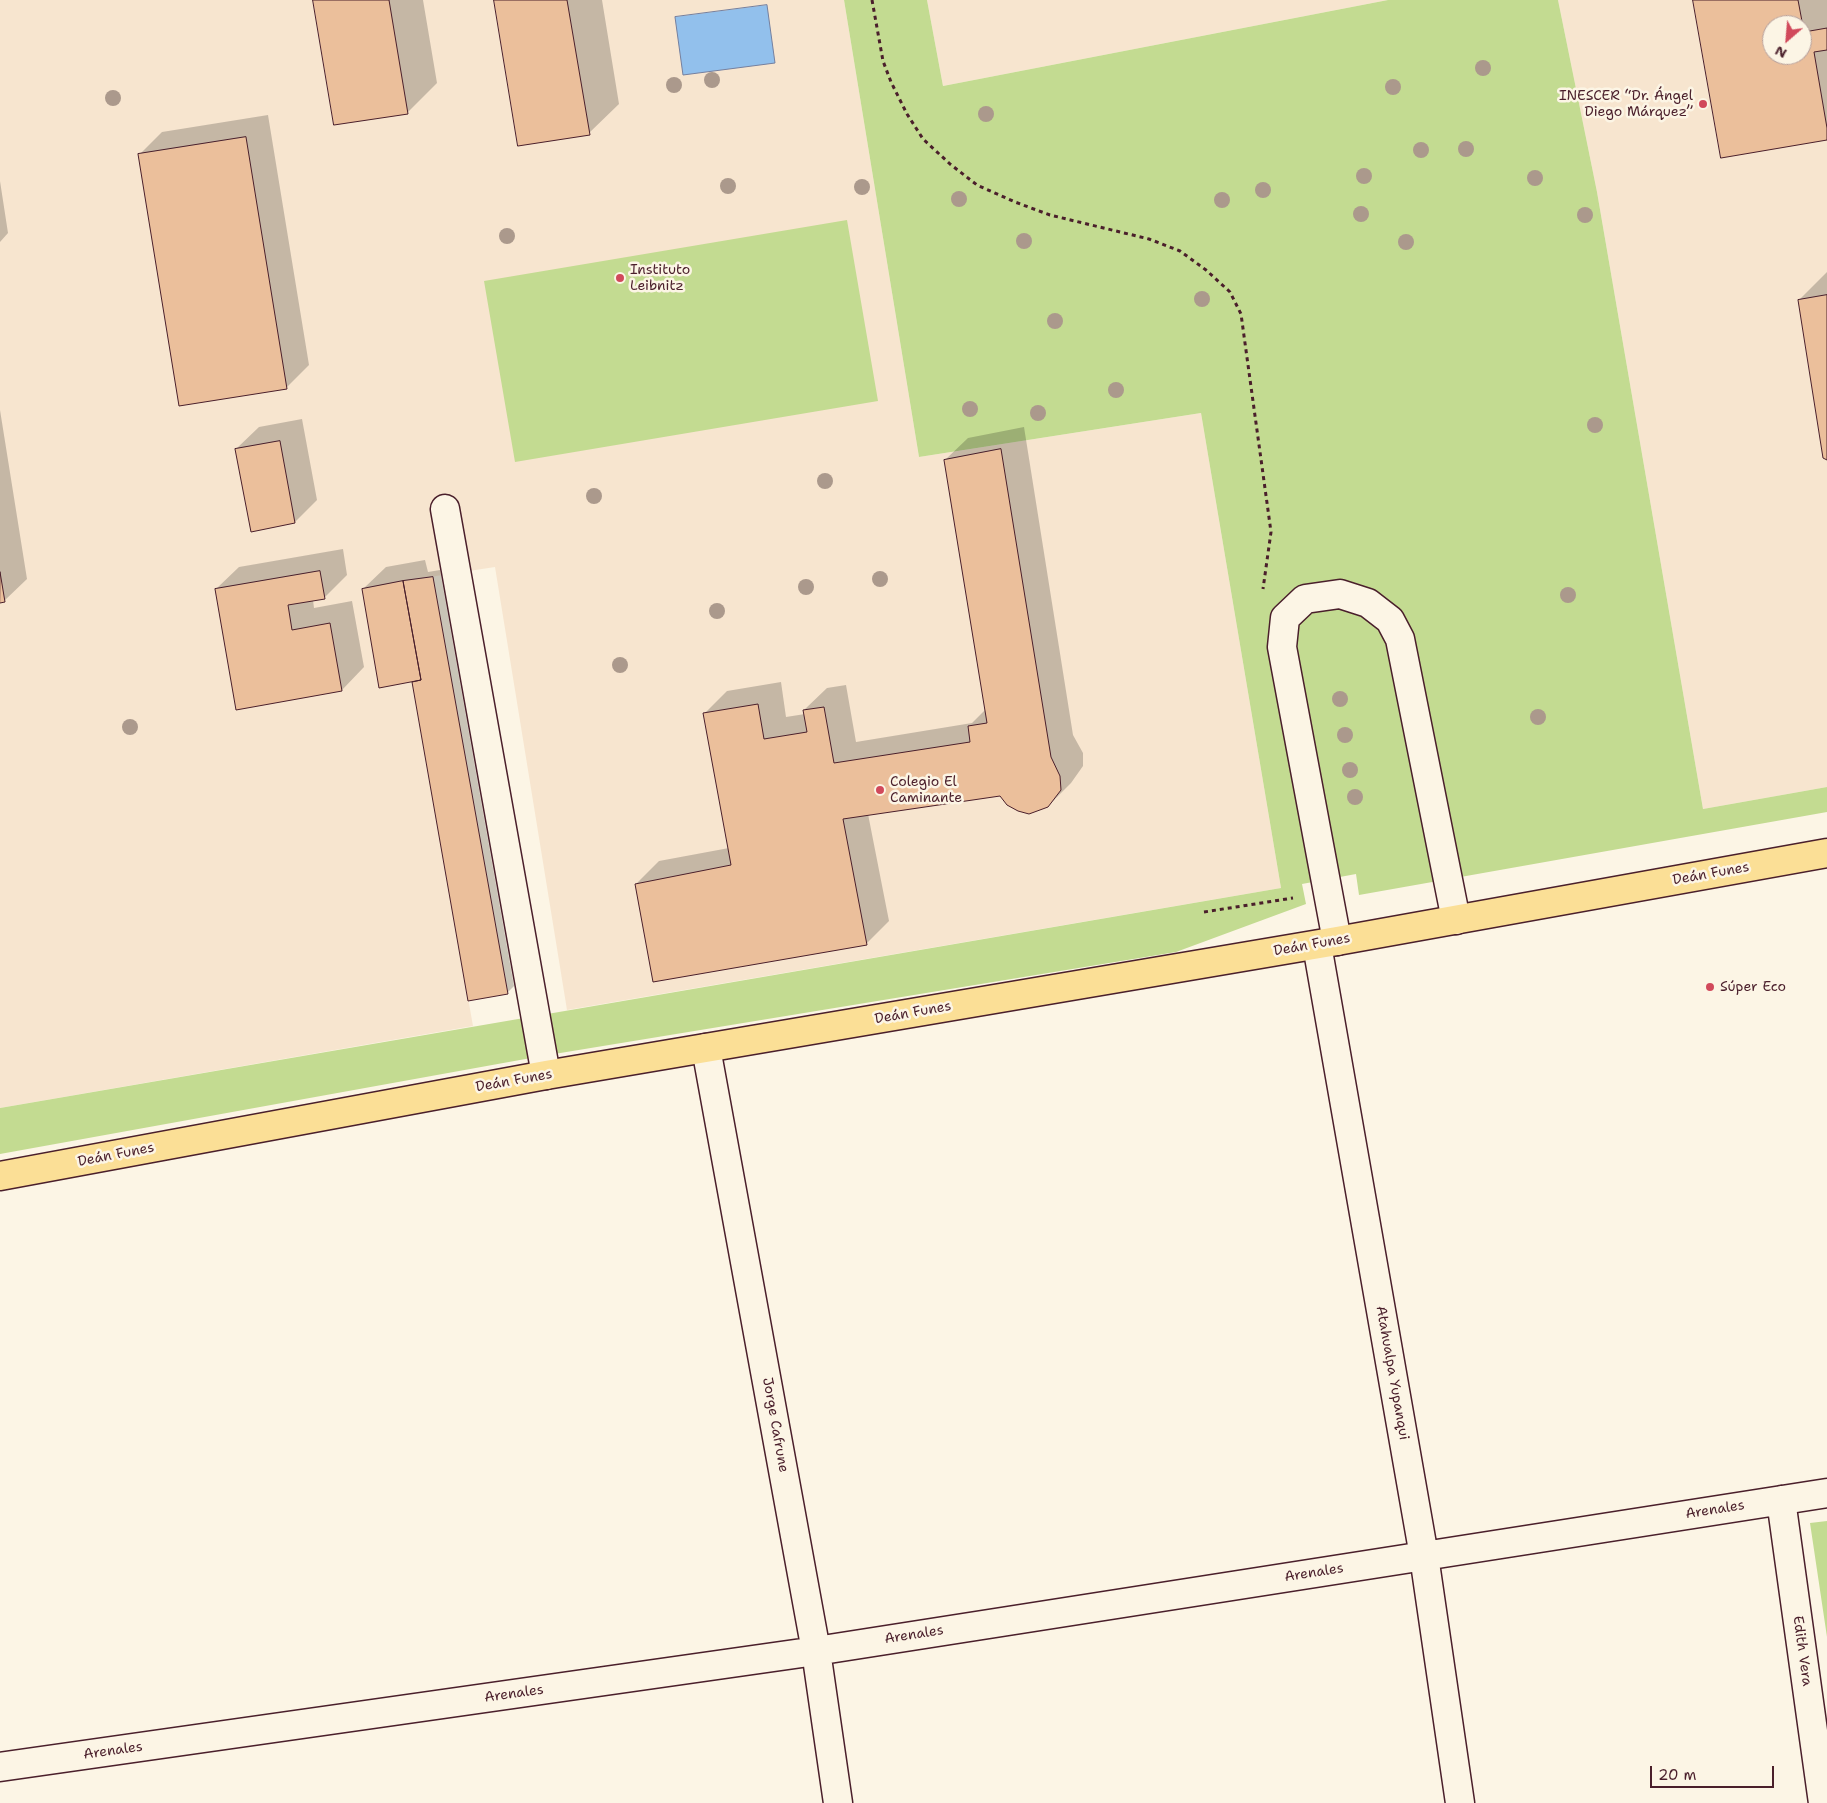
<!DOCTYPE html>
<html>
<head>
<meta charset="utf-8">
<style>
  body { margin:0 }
  #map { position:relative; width:1827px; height:1803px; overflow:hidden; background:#fcf5e5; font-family:"Shantell Sans",sans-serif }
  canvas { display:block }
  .north { position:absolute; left:1762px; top:15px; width:50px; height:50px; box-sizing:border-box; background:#fcf5e5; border:1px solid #b59f9b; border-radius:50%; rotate:207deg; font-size:14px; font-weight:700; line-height:20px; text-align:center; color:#4a1f2b }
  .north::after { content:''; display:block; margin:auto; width:18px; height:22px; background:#d1495b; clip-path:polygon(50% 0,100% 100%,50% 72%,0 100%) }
  .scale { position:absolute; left:1650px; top:1766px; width:124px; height:22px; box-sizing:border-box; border:2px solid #4a1f2b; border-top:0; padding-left:6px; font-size:15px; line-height:18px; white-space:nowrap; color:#4a1f2b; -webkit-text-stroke:4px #fcf5e5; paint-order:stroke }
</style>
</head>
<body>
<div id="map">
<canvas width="1827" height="1803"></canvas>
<div class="north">N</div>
<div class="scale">20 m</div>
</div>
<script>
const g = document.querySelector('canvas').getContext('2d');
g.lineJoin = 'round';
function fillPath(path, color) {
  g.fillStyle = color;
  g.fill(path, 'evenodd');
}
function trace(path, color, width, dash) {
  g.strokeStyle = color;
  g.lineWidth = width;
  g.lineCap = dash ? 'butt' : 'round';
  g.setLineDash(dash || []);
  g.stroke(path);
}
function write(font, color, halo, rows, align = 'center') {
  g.font = font + ' "Shantell Sans",sans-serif';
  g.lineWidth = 5;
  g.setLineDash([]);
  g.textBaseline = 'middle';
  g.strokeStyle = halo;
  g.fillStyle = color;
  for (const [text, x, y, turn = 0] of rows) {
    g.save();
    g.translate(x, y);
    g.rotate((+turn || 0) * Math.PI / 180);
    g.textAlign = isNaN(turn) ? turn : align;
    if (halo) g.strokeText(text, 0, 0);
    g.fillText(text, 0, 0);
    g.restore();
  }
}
const built = new Path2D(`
  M 0,0 L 844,0 L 919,457 L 1201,413 L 1281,888 L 567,1010 L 495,567 L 404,581 L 421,680 L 412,683 L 473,1026 L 0,1108 Z
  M 927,0 L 1388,0 L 943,86 Z
  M 1558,0 L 1827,0 L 1827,295 L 1798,300 L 1823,458 L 1827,460 L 1827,787 L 1703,809 L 1597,192 ZM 1772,25 L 1802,25 L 1802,55 L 1772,55 Z`);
const green = new Path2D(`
  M 844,0 L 927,0 L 943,86 L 1388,0 L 1558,0 L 1597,192 L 1703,809 L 1827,787 L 1827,812 L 1359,895 L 1356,874 L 1302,884 L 1306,904 L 1176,952 L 542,1056 L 0,1154 L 0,1108 L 1281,888 L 1201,413 L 919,457 Z
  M 847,220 L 878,401 L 515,462 L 484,281 Z
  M 1827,1521 L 1827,1637 L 1810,1523 Z`);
const water = new Path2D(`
  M 767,5 L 775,63 L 683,75 L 675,17 Z`);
const shadow = new Path2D(`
  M 315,0 L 423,0 L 437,83 L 407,113 Z
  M 495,0 L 602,0 L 619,104 L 589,133 Z
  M 1695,0 L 1827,0 L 1827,139 ZM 1772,25 L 1802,25 L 1802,55 L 1772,55 Z
  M 268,115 L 309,365 L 286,388 L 139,155 L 162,132 Z
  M 0,181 L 8,233 L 0,242 Z
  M 1827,272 L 1827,458 L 1799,300 Z
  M 0,410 L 27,579 L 4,601 L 0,602 Z
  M 302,419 L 317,500 L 295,522 L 236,449 L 259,427 Z
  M 1024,427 L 1073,735 L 1083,753 L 1083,766 L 1071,783 L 1048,806 L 1000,794 L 868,814 L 889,921 L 866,944 L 636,884 L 659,861 L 729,848 L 704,714 L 727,691 L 781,682 L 786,717 L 805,714 L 804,710 L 827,688 L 846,685 L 856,742 L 972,723 L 986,709 L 945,460 L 968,438 Z
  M 343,549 L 347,575 L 325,597 L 313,600 L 314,608 L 352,601 L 364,667 L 342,690 L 216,589 L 239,567 Z
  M 425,560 L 428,572 L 440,570 L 514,986 L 507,993 L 413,683 L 416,680 L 363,589 L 386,567 Z`);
const building = new Path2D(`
  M 313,0 L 389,0 L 408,114 L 334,125 Z
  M 494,0 L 567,0 L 590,135 L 518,146 Z
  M 1693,0 L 1798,0 L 1804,32 L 1827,28 L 1827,50 L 1814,52 L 1827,128 L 1827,140 L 1721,158 ZM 1772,25 L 1802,25 L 1802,55 L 1772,55 Z
  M 246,137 L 287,389 L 179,406 L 138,154 Z
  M 1827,295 L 1827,460 L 1823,458 L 1798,300 Z
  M 280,441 L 295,523 L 251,532 L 235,449 Z
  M 1001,449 L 1051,757 L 1060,776 L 1061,790 L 1048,807 L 1029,814 L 1018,811 L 1007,805 L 1000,796 L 843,819 L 867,945 L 653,982 L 635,884 L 731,865 L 703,713 L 758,704 L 764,739 L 807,732 L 803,710 L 824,707 L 834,763 L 970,742 L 968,726 L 987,723 L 944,460 Z
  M 320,571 L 325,599 L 288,605 L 292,630 L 330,623 L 342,691 L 236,710 L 215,589 Z
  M 0,572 L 5,602 L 0,603 Z
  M 433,577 L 508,994 L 468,1001 L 412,682 L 421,680 L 403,581 Z
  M 403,581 L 421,680 L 379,688 L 362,589 Z`);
const path = new Path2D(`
  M 872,0 L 883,61 L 891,82 L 907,114 L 923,139 L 950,164 L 977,185 L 1015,202 L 1050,215 L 1149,239 L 1180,251 L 1206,270 L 1230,292 L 1241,314 L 1271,532 L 1263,589
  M 1204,912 L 1293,898`);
const minor = new Path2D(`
  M 445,509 L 546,1075
  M 1337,941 L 1282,647 L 1285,618 L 1305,599 L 1340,594 L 1368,603 L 1390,620 L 1400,639 L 1456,920
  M 1317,945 L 1424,1556 L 1460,1803
  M 706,1048 L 816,1651 L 838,1803
  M 1781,1500 L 1823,1803
  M 0,1767 L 816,1651 L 1827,1493`);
const major = new Path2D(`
  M 0,1176 L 546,1075 L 1337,941 L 1827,853`);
const trees = [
  [1483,68],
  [712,80],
  [674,85],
  [1393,87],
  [113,98],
  [986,114],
  [1466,149],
  [1421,150],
  [1364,176],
  [1535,178],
  [728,186],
  [862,187],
  [1263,190],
  [959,199],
  [1222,200],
  [1361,214],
  [1585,215],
  [507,236],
  [1024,241],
  [1406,242],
  [1202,299],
  [1055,321],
  [1116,390],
  [970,409],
  [1038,413],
  [1595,425],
  [825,481],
  [594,496],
  [880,579],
  [806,587],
  [1568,595],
  [717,611],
  [620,665],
  [1340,699],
  [1538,717],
  [130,727],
  [1345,735],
  [1350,770],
  [1355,797]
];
const markers = [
  [1703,104,5,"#d1495b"],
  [620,278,5,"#d1495b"],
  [880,790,5,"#d1495b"],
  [1710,987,5,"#d1495b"]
];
const poiNames = [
  ["INESCER “Dr. Ángel",1693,96,"right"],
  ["Diego Márquez”",1693,112,"right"],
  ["Instituto",630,270],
  ["Leibnitz",630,286],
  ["Colegio El",890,782],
  ["Caminante",890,798],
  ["Súper Eco",1720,987]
];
const streetNames = [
  ["Deán Funes",1711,874,-10],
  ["Deán Funes",1312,945,-10],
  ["Deán Funes",913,1013,-10],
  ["Deán Funes",514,1081,-10],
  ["Deán Funes",116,1155,-11],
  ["Atahualpa Yupanqui",1392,1373,80],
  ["Jorge Cafrune",775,1425,80],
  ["Arenales",1715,1510,-9],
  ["Arenales",1314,1573,-9],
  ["Arenales",914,1635,-9],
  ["Edith Vera",1802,1651,82],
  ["Arenales",514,1694,-8],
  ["Arenales",113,1751,-8]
];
fillPath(built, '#f7e5cf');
fillPath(green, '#c3db91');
fillPath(water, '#92c0ec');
trace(water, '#75809f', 1);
fillPath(shadow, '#0003');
fillPath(building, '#ebbf9b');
trace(building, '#4a1f2b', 1);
trace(minor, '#4a1f2b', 31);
trace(major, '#4a1f2b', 31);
trace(path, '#4a1f2b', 3, [4, 4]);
trace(minor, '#fcf5e5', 28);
trace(major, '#fbdf96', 28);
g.fillStyle = '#ab998c';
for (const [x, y] of trees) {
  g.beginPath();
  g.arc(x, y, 8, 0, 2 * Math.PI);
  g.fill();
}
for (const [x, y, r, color] of markers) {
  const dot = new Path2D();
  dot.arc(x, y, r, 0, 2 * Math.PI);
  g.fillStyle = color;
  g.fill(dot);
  trace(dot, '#fcf5e5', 2);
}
write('14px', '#4a1f2b', '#fcf5e5', poiNames, 'left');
write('14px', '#4a1f2b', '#fcf5e5', streetNames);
</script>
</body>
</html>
